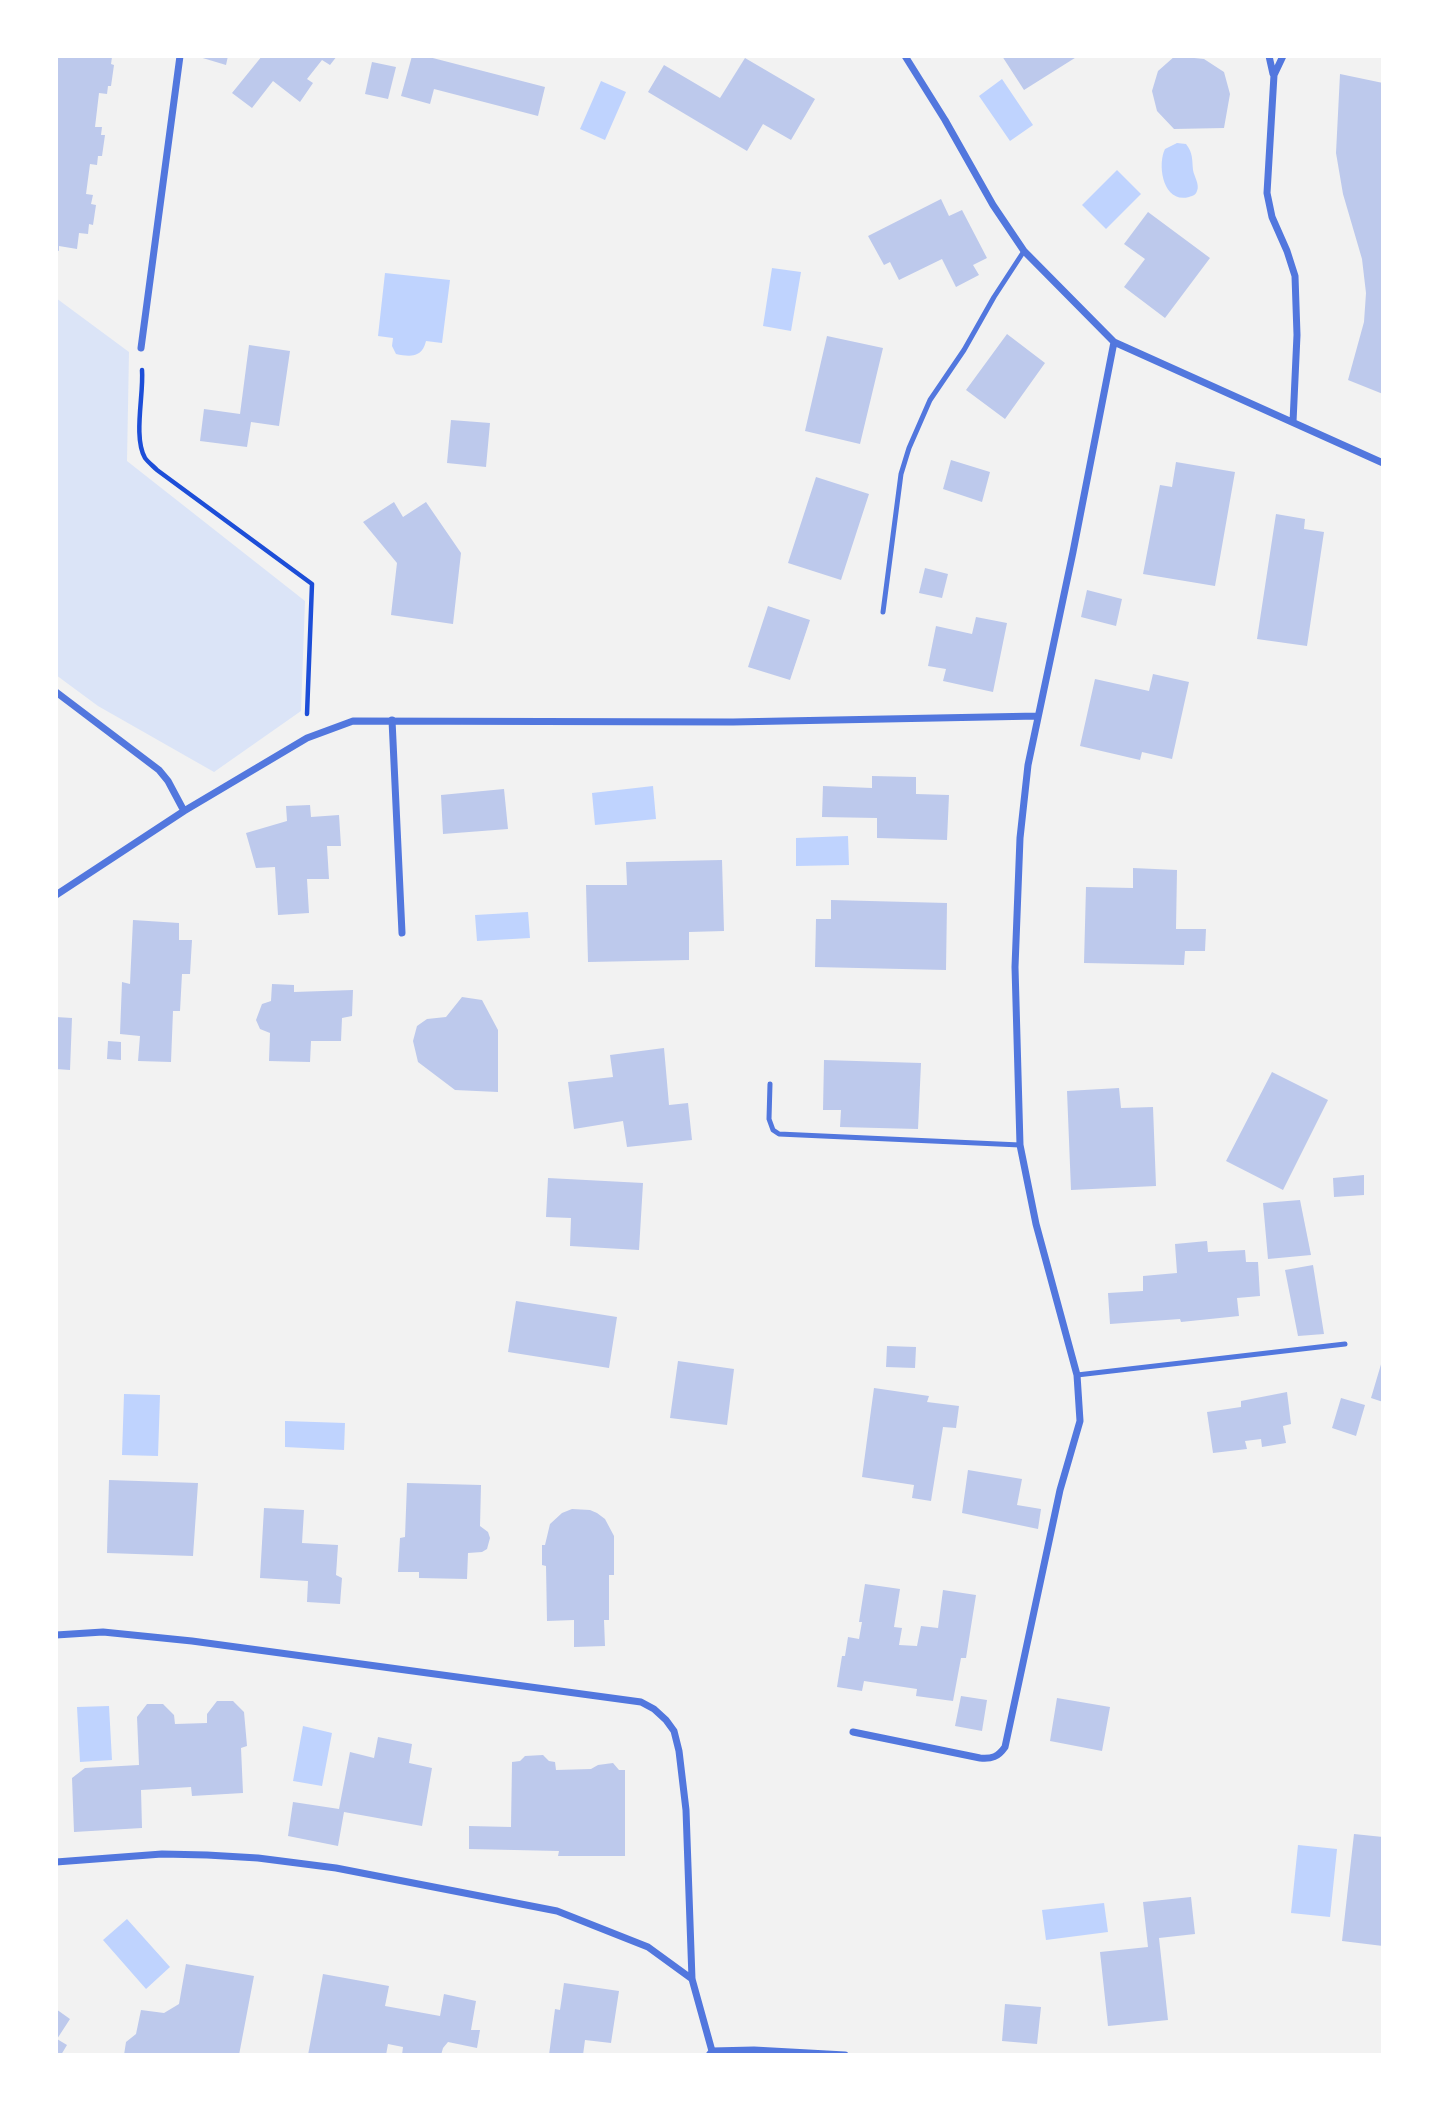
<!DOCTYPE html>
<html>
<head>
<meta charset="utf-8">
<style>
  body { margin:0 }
  #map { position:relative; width:1439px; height:2111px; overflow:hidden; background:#f2f2f2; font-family:"Fira Sans Condensed",sans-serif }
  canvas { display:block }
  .frame { position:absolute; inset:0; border:58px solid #fff; pointer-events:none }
</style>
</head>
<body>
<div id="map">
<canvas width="1439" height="2111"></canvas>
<div class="frame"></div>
</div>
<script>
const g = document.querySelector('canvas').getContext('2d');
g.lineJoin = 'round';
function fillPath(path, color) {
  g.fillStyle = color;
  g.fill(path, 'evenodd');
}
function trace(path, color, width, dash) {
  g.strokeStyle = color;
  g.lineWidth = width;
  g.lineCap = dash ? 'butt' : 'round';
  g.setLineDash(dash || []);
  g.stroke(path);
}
const green = new Path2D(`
  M 56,298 L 129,352 L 127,461 L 305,601 L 301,711 L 214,772 L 98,706 L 56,675 Z`);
const water = new Path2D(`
  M 1002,79 L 1033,125 L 1010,141 L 979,96 Z
  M 601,81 L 626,92 L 605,140 L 580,129 Z
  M 1177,143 L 1186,144 C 1193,153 1192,159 1193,170 C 1194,176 1200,185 1197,191 C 1196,195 1192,196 1189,197 C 1163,204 1157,165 1165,149 Z
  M 1117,170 L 1141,194 L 1106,229 L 1082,205 Z
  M 772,268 L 801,272 L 791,331 L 763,326 Z
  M 385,273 L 450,280 L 442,343 L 426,341 C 422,358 410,357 396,354 L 392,346 L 393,338 L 378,336 Z
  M 653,786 L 656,819 L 595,825 L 592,793 Z
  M 848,836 L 849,865 L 796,866 L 796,838 Z
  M 528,912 L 530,938 L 477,941 L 475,915 Z
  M 124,1394 L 160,1395 L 158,1456 L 122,1455 Z
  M 285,1421 L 345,1423 L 344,1450 L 285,1447 Z
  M 109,1706 L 112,1760 L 80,1762 L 77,1707 Z
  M 303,1726 L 332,1733 L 322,1786 L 293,1781 Z
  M 1298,1845 L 1337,1849 L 1330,1917 L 1291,1913 Z
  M 1104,1903 L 1108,1932 L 1046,1940 L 1042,1910 Z
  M 127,1919 L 170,1967 L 146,1989 L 103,1940 Z`);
const building = new Path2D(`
  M 56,56 L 112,57 L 111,64 L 114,65 L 111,86 L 108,86 L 107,94 L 99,93 L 95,127 L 102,127 L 101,135 L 105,135 L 102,156 L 98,156 L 97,165 L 90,164 L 86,194 L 93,195 L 91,204 L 96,205 L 93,225 L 89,224 L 88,234 L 79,233 L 77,249 L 59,246 L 59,251 L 56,250 Z
  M 196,56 L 228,56 L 226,65 Z
  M 262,56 L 337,56 L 330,65 L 322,60 L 307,79 L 313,83 L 300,102 L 273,81 L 252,108 L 232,93 Z
  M 412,56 L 425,56 L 545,87 L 538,116 L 434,89 L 430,104 L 401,96 Z
  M 1002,56 L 1078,56 L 1024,90 Z
  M 1175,56 L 1204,59 L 1224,72 L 1230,94 L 1224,128 L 1174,129 L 1157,111 L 1152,91 L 1158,71 Z
  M 745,58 L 815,99 L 791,140 L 763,124 L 747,151 L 648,92 L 664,65 L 720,98 Z
  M 372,62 L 396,67 L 388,99 L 365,94 Z
  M 1340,74 L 1383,83 L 1383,394 L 1348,380 L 1364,322 L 1366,293 L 1362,259 L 1343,194 L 1336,153 Z
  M 941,199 L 949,216 L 962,210 L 987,258 L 973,265 L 979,275 L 956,287 L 942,259 L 899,280 L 890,262 L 884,265 L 868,236 Z
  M 1148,212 L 1210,258 L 1165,318 L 1124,287 L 1145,259 L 1124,244 Z
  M 1007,334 L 1045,363 L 1005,419 L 966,390 Z
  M 827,336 L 883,348 L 860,444 L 805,431 Z
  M 249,345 L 290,351 L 279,426 L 251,422 L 247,447 L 200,441 L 204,409 L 240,414 Z
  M 451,420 L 490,423 L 486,467 L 447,463 Z
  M 951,460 L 990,472 L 982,502 L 943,489 Z
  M 1176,462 L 1235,472 L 1215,586 L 1143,574 L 1160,485 L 1172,487 Z
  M 816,477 L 869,494 L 841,580 L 788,563 Z
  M 394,502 L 403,517 L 426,502 L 461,553 L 453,624 L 391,615 L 397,563 L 363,522 Z
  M 1276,514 L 1305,519 L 1304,529 L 1324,532 L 1307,646 L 1257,639 Z
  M 925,568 L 948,574 L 942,598 L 919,593 Z
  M 1087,590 L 1122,599 L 1116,626 L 1081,617 Z
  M 768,606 L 810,620 L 790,680 L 748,667 Z
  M 976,617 L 1007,623 L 993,692 L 943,681 L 946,669 L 928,666 L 936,626 L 972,634 Z
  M 1153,674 L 1189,682 L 1172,759 L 1142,752 L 1140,760 L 1080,746 L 1095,679 L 1149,691 Z
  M 872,776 L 916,777 L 916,794 L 949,795 L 947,840 L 877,838 L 877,818 L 822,817 L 823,786 L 872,788 Z
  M 504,789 L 508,829 L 443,834 L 441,795 Z
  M 310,805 L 311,817 L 339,815 L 341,846 L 327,846 L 329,879 L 307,879 L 309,913 L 278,915 L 275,867 L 256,868 L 246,833 L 287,821 L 286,806 Z
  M 722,860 L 724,931 L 689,932 L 689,960 L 588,962 L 586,885 L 627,885 L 626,862 Z
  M 1133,868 L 1177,870 L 1176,929 L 1206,929 L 1205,951 L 1185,951 L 1184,965 L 1084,963 L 1086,887 L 1133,888 Z
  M 831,900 L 947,903 L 946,970 L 815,967 L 816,919 L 831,919 Z
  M 133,920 L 179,923 L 179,940 L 192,940 L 190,974 L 182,974 L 180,1011 L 173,1011 L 171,1062 L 138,1061 L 140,1036 L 120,1034 L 122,982 L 130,984 Z
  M 272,984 L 294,985 L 294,992 L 353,990 L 352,1016 L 342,1018 L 341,1041 L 311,1041 L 310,1062 L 269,1061 L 270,1033 L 260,1029 L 256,1020 L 262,1004 L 271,1001 Z
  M 462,997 L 482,1000 L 498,1030 L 498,1092 L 455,1090 L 418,1062 L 413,1041 L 417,1026 L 427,1019 L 446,1017 Z
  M 56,1017 L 72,1018 L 70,1070 L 56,1069 Z
  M 108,1041 L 121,1042 L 121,1060 L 107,1059 Z
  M 664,1048 L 669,1105 L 688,1103 L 692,1140 L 627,1147 L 623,1121 L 574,1129 L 568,1082 L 613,1077 L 610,1055 Z
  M 824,1060 L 921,1063 L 918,1129 L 840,1127 L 841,1110 L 823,1110 Z
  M 1272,1072 L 1328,1100 L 1283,1190 L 1226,1161 Z
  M 1119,1088 L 1121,1108 L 1153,1107 L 1156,1186 L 1071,1190 L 1067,1091 Z
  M 1364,1175 L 1364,1195 L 1334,1197 L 1333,1178 Z
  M 548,1178 L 643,1183 L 639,1250 L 570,1246 L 571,1218 L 546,1217 Z
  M 1300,1200 L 1311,1255 L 1268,1259 L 1263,1203 Z
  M 1207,1241 L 1208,1252 L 1245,1250 L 1246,1262 L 1258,1262 L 1260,1296 L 1237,1298 L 1239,1316 L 1181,1322 L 1180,1319 L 1110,1324 L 1108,1293 L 1143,1291 L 1143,1276 L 1177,1273 L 1175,1244 Z
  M 1313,1265 L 1324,1334 L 1298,1336 L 1285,1270 Z
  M 516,1301 L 617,1317 L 609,1368 L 508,1352 Z
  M 887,1346 L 916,1347 L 915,1368 L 886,1367 Z
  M 678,1361 L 734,1369 L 727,1425 L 670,1418 Z
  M 1382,1361 L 1383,1361 L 1383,1402 L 1371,1398 Z
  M 874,1388 L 929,1396 L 927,1402 L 959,1406 L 956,1428 L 943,1427 L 931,1501 L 912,1498 L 914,1485 L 862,1477 Z
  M 1287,1392 L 1291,1424 L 1283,1426 L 1286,1443 L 1262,1447 L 1261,1439 L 1245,1441 L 1247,1449 L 1213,1453 L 1207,1412 L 1241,1407 L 1241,1401 Z
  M 1341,1398 L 1365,1405 L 1356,1436 L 1332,1428 Z
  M 968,1470 L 1022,1479 L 1017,1505 L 1041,1509 L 1038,1529 L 962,1513 Z
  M 109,1480 L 198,1483 L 193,1556 L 107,1553 Z
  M 407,1483 L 481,1485 L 480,1526 L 488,1532 L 490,1538 L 487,1549 L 482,1552 L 468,1553 L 467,1579 L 419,1578 L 419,1572 L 398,1572 L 400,1538 L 405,1537 Z
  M 264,1508 L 304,1510 L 302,1543 L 338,1545 L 336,1575 L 342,1578 L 340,1604 L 307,1602 L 308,1581 L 260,1578 Z
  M 572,1509 L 590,1510 L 597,1513 L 605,1519 L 614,1536 L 614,1575 L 609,1575 L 609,1620 L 604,1620 L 605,1646 L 574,1647 L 574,1620 L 547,1621 L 546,1566 L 542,1565 L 542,1545 L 545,1545 L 550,1524 L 562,1513 Z
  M 865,1584 L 900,1589 L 894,1627 L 902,1628 L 899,1645 L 917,1646 L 921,1626 L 938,1628 L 943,1590 L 976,1595 L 966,1658 L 961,1658 L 953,1701 L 916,1696 L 917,1689 L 864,1681 L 862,1691 L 837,1687 L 842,1656 L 845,1656 L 848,1637 L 859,1639 L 862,1622 L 859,1622 Z
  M 961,1696 L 987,1700 L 982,1731 L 955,1726 Z
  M 1057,1698 L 1110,1707 L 1102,1751 L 1050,1741 Z
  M 217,1701 L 233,1701 L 244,1712 L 247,1746 L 241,1748 L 243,1793 L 192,1796 L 191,1787 L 141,1790 L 142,1828 L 74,1832 L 72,1778 L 85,1768 L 139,1765 L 137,1717 L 147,1704 L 163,1704 L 174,1715 L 175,1724 L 207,1723 L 207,1714 Z
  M 378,1737 L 412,1744 L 409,1763 L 432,1768 L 422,1826 L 344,1812 L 338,1846 L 288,1836 L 293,1802 L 339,1809 L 350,1752 L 374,1758 Z
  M 543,1755 L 549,1761 L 555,1762 L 556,1770 L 591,1769 L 598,1765 L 613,1763 L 619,1770 L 625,1770 L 625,1856 L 558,1856 L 559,1851 L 469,1849 L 469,1826 L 511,1827 L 512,1762 L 520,1761 L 525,1756 Z
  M 1354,1834 L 1383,1837 L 1383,1946 L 1342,1941 Z
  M 1191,1897 L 1195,1934 L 1159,1938 L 1168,2020 L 1108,2026 L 1100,1952 L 1148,1947 L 1143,1902 Z
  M 186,1964 L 254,1976 L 239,2055 L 124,2055 L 126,2042 L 136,2034 L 141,2010 L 164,2013 L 179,2004 Z
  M 323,1974 L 389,1986 L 385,2006 L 440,2016 L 444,1994 L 476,2001 L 471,2030 L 480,2030 L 477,2048 L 448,2042 L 443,2048 L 441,2055 L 402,2055 L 403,2047 L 388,2044 L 386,2055 L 308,2055 Z
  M 564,1983 L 619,1991 L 611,2043 L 585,2040 L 583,2055 L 549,2055 L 555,2009 L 560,2010 Z
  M 1005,2004 L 1041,2007 L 1037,2044 L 1002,2041 Z
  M 56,2009 L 70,2019 L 57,2039 L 67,2045 L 61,2055 L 56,2055 Z`);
const path = new Path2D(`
  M 142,370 C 144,394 133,437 145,458 C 148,462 153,466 157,470 L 312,584 L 307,714`);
const service = new Path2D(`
  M 883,612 L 901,474 L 909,448 L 930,400 L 964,350 L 994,297 L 1024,251
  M 770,1084 L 769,1119 L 773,1130 L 779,1134 L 1020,1145
  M 1077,1375 L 1345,1344`);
const minor = new Path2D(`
  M 905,56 L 945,120 L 993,205 L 1024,251 L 1114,342 L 1383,463
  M 1269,56 L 1273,74
  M 1283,56 L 1274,75 L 1267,193 L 1272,217 L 1287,251 L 1295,276 L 1297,335 L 1293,422
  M 141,348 L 180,56
  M 56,692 L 159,770 L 168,781 L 184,811
  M 392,720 L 402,933
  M 56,895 L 184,811 L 307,738 L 353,721 L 733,722 L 1038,716
  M 56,1635 L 103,1632 L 192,1641 L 641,1702 L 654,1709 L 666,1720 L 674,1731 L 679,1751 L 686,1810 L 692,1979 L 712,2051 L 709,2055
  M 853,1732 L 980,1758 C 992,1759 998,1757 1005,1747 L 1060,1490 L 1080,1421 L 1077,1375 L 1036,1224 L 1020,1145 L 1015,967 L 1020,838 L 1028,765 L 1073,552 L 1114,342
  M 56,1862 L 162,1854 L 207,1855 L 258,1858 L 336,1868 L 557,1911 L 648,1947 L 692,1979
  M 712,2051 L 754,2050 L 845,2055`);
fillPath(green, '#dbe4f7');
fillPath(water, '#bfd3fe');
fillPath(building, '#bdc9ec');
trace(path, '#1d4ed8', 4.5);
trace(service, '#5277de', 5);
trace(minor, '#5277de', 7);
</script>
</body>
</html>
